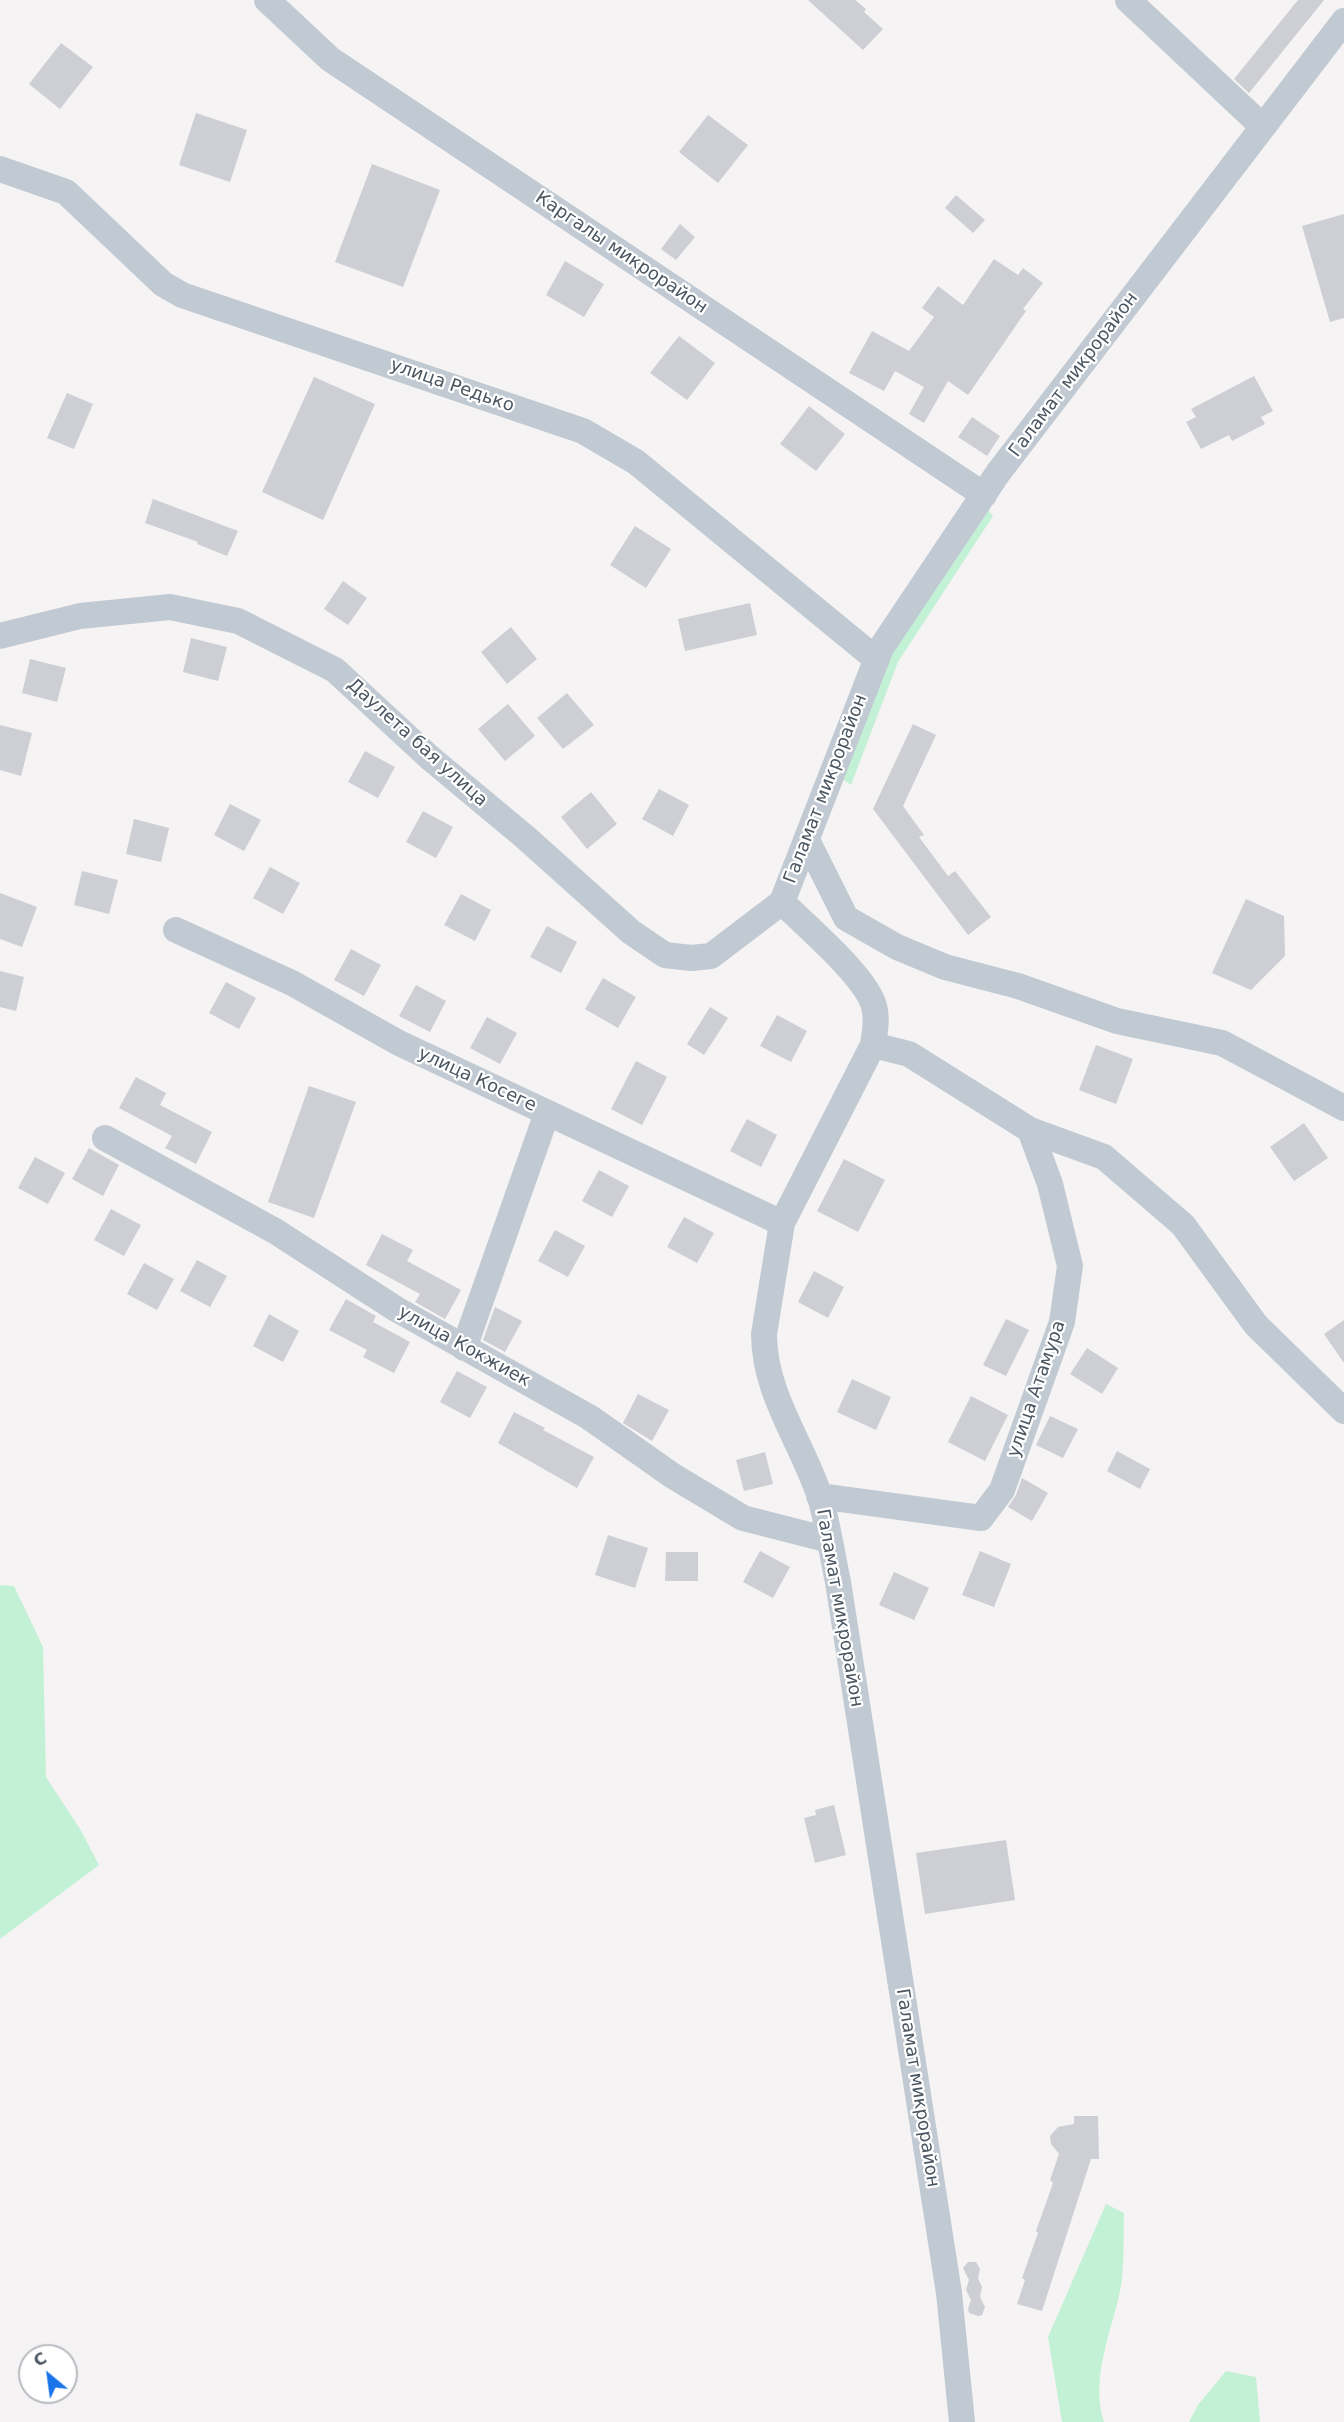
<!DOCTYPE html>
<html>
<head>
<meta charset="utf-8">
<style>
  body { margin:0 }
  #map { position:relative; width:1344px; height:2422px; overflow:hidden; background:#f5f3f3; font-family:"DejaVu Sans",sans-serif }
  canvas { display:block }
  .north { position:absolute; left:18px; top:2344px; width:60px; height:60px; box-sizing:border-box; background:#fff; border:2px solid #b7bbc0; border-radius:50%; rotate:331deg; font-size:16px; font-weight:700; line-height:24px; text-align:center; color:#4a5661 }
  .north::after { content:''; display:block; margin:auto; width:21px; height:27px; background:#1a73e8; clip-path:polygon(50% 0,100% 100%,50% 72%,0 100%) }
</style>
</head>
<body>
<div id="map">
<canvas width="1344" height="2422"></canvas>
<div class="north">С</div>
</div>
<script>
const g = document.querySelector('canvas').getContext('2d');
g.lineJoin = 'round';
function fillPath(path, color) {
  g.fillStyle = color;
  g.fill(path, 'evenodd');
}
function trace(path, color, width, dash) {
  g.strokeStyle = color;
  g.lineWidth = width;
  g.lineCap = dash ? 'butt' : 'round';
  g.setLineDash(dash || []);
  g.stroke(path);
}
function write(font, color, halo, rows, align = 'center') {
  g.font = font + ' "DejaVu Sans",sans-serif';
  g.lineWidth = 4.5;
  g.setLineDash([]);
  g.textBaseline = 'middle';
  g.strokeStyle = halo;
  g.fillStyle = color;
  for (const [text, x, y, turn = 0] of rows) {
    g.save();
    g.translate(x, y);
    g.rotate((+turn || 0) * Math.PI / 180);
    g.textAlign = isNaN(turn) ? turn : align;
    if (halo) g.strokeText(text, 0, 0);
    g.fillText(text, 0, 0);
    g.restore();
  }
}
const green = new Path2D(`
  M 982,503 L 993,516 L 898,662 L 851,785 L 841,778 L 885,654 Z
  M 0,1585 L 14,1586 L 43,1647 L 46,1777 L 80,1829 L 99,1865 L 0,1939 Z
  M 1106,2204 L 1124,2213 C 1123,2238 1125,2267 1120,2291 C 1111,2333 1090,2379 1104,2422 L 1062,2422 L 1048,2337 Z
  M 1226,2371 L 1256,2377 L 1260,2422 L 1189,2422 L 1198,2405 Z`);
const building = new Path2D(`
  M 808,0 L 855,0 L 866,9 L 864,12 L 883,29 L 863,50 Z
  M 1298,0 L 1324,0 L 1249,93 L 1234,79 Z
  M 61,43 L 93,67 L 60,109 L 29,84 Z
  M 196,113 L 247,130 L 230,182 L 179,165 Z
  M 708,115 L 748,145 L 718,183 L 679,152 Z
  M 372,164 L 440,190 L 403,287 L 335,262 Z
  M 956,195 L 985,220 L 973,233 L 945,208 Z
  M 1344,214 L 1344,318 L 1330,322 L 1302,226 Z
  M 680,224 L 695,237 L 676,260 L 661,249 Z
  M 994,259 L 1018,275 L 1023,268 L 1043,283 L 1023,309 L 1026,311 L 968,395 L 948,381 L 924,423 L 909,414 L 924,387 L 895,371 L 884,391 L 849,373 L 872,331 L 909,351 L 934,317 L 922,308 L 938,286 L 963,305 Z
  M 565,261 L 604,284 L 584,317 L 546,295 Z
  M 679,336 L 715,363 L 687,400 L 650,373 Z
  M 1254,376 L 1273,411 L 1261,417 L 1265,424 L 1232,441 L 1229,435 L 1201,449 L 1186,422 L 1196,417 L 1191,409 Z
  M 314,377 L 375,404 L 323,520 L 262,492 Z
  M 67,393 L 93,404 L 74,449 L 47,438 Z
  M 809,406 L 845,434 L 816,471 L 780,444 Z
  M 972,417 L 1000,436 L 987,456 L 958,437 Z
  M 153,499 L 238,531 L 227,556 L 197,544 L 198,542 L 145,523 Z
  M 635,526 L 671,549 L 646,588 L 610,565 Z
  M 343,581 L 367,598 L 348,625 L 324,609 Z
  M 750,603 L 757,635 L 685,651 L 678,619 Z
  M 511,627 L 537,659 L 507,684 L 481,652 Z
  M 191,638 L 227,647 L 218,681 L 183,672 Z
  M 30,659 L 66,668 L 57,702 L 22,693 Z
  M 567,693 L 594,725 L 563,749 L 537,718 Z
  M 508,704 L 535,736 L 505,761 L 478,729 Z
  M 913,724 L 936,735 L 903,806 L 924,835 L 919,837 L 948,876 L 955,871 L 991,917 L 968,935 L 873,809 Z
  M 0,725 L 32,733 L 21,776 L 0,770 Z
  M 365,751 L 395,767 L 378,798 L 348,782 Z
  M 659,789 L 689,805 L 673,836 L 642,819 Z
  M 591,792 L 617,824 L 587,849 L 561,817 Z
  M 230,804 L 261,820 L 244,851 L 214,835 Z
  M 423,811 L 453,827 L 436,858 L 406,842 Z
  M 134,819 L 169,828 L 161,862 L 126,854 Z
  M 270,867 L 300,883 L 283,914 L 253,898 Z
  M 82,871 L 118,880 L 109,914 L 74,905 Z
  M 0,893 L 37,907 L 22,947 L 0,939 Z
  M 461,894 L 491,910 L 475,941 L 444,925 Z
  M 1246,899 L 1284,916 L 1285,956 L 1251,990 L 1212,973 Z
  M 547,926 L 577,942 L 561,973 L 530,957 Z
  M 351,949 L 381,965 L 364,996 L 334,980 Z
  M 0,971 L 24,977 L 16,1011 L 0,1007 Z
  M 603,978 L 636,997 L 618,1028 L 585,1009 Z
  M 226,982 L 256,998 L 239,1029 L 209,1013 Z
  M 416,985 L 446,1001 L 430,1032 L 399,1016 Z
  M 710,1007 L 728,1018 L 704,1055 L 687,1044 Z
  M 777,1015 L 807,1031 L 791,1062 L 760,1046 Z
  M 487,1017 L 517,1033 L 500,1064 L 470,1048 Z
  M 1096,1045 L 1133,1059 L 1116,1104 L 1079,1090 Z
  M 636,1061 L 667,1077 L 642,1125 L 611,1109 Z
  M 136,1077 L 166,1093 L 160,1105 L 212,1132 L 196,1164 L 165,1148 L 172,1136 L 119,1108 Z
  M 309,1086 L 356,1102 L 314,1218 L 268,1202 Z
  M 747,1119 L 777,1135 L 761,1167 L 730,1151 Z
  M 1304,1123 L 1328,1158 L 1294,1181 L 1270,1147 Z
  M 89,1148 L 119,1165 L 103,1196 L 72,1179 Z
  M 35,1157 L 65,1173 L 48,1204 L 18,1188 Z
  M 844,1159 L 885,1180 L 858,1232 L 817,1211 Z
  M 599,1170 L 629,1186 L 612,1217 L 582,1201 Z
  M 111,1209 L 141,1225 L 124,1256 L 94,1240 Z
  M 684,1217 L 714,1233 L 697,1263 L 667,1247 Z
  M 555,1230 L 585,1246 L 568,1277 L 538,1261 Z
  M 382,1234 L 413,1250 L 407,1261 L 461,1290 L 445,1319 L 415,1302 L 420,1294 L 366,1265 Z
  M 197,1260 L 227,1276 L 210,1307 L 180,1291 Z
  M 144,1263 L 174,1279 L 157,1310 L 127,1294 Z
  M 814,1271 L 844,1287 L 828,1318 L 798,1302 Z
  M 346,1299 L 376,1316 L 373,1322 L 410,1342 L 394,1373 L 363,1357 L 367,1350 L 329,1330 Z
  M 495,1307 L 522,1321 L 505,1352 L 483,1340 Z
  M 269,1314 L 299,1331 L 283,1362 L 253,1346 Z
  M 1006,1319 L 1029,1330 L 1006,1376 L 983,1365 Z
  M 1344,1320 L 1344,1363 L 1324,1334 Z
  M 1087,1348 L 1118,1368 L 1102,1394 L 1070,1374 Z
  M 457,1371 L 487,1387 L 470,1418 L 440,1402 Z
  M 852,1379 L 891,1397 L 876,1430 L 837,1412 Z
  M 638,1394 L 669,1410 L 652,1441 L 623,1423 Z
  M 971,1396 L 1008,1415 L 985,1461 L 948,1442 Z
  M 514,1412 L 545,1428 L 543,1430 L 594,1457 L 577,1488 L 498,1443 Z
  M 1050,1416 L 1078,1429 L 1063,1458 L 1036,1445 Z
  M 1117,1451 L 1150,1469 L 1140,1489 L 1107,1471 Z
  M 765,1452 L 773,1484 L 744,1491 L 736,1460 Z
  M 1022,1478 L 1048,1493 L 1032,1521 L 1008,1507 L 1016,1495 Z
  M 608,1535 L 648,1548 L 635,1588 L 595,1575 Z
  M 760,1551 L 790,1567 L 773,1598 L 743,1582 Z
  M 980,1551 L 1011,1564 L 994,1607 L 962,1595 Z
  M 666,1552 L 698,1552 L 698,1581 L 665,1581 Z
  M 894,1572 L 929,1588 L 914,1620 L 879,1605 Z
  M 834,1805 L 846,1855 L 815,1863 L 804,1818 L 816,1815 L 815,1810 Z
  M 1006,1840 L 1015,1900 L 925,1914 L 916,1853 Z
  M 1074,2116 L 1098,2116 L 1099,2159 L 1091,2159 L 1042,2311 L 1017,2304 L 1025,2280 L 1022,2278 L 1038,2233 L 1036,2231 L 1053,2183 L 1050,2180 L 1059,2154 L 1051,2144 L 1050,2136 L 1058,2127 L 1074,2124 Z
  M 968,2262 L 976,2262 L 980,2269 L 978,2278 L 982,2287 L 980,2297 L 985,2307 L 982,2315 L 978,2316 L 969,2313 L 968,2309 L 971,2300 L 966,2290 L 969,2280 L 963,2268 Z`);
const minor = new Path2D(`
  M 267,0 L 330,59 L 984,495
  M 1128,0 L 1263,127
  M 0,169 L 66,192 L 163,284 L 182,295 L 583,431 L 636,462 L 876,659
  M 0,636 L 80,616 L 170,607 L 238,621 L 335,670 L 429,757 L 525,837 L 631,932 L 665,955 L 691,958 L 711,956 L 782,902
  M 807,840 L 846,918 L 897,947 L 945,967 L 1018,986 L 1117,1021 L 1222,1043 L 1344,1108
  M 782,902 C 806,926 862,973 873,1003 C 878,1017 875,1031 873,1045 L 782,1223 L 764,1334 C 764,1394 802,1442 820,1497 C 828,1525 832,1554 838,1582 L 949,2293 L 962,2422
  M 782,902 L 881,648 L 998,473 L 1344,21
  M 176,930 L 292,983 L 399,1043 L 782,1223
  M 1030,1130 L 1104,1157 L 1183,1225 L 1256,1325 L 1344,1411
  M 105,1138 L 275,1231 L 396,1309 L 589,1417 L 673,1476 L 743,1518 L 829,1540
  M 464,1348 L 547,1113
  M 819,1496 L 981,1518 L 1002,1490 L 1062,1322 L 1070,1266 L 1050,1184 L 1030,1130 L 909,1054 L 873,1045`);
const streetNames = [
  ["Каргалы микрорайон",621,253,34],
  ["Галамат микрорайон",1074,375,-53],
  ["улица Редько",452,386,19],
  ["Даулета бая улица",417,743,42],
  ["Галамат микрорайон",826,789,-69],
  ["улица Косеге",477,1080,25],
  ["улица Кокжиек",464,1347,29],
  ["улица Атамура",1037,1389,-71],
  ["Галамат микрорайон",839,1608,80],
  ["Галамат микрорайон",917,2088,81]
];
fillPath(green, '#c3f1d5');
fillPath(building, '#cdcfd5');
trace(minor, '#c1cad2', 26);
write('18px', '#4a5661', '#fff', streetNames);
</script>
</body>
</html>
